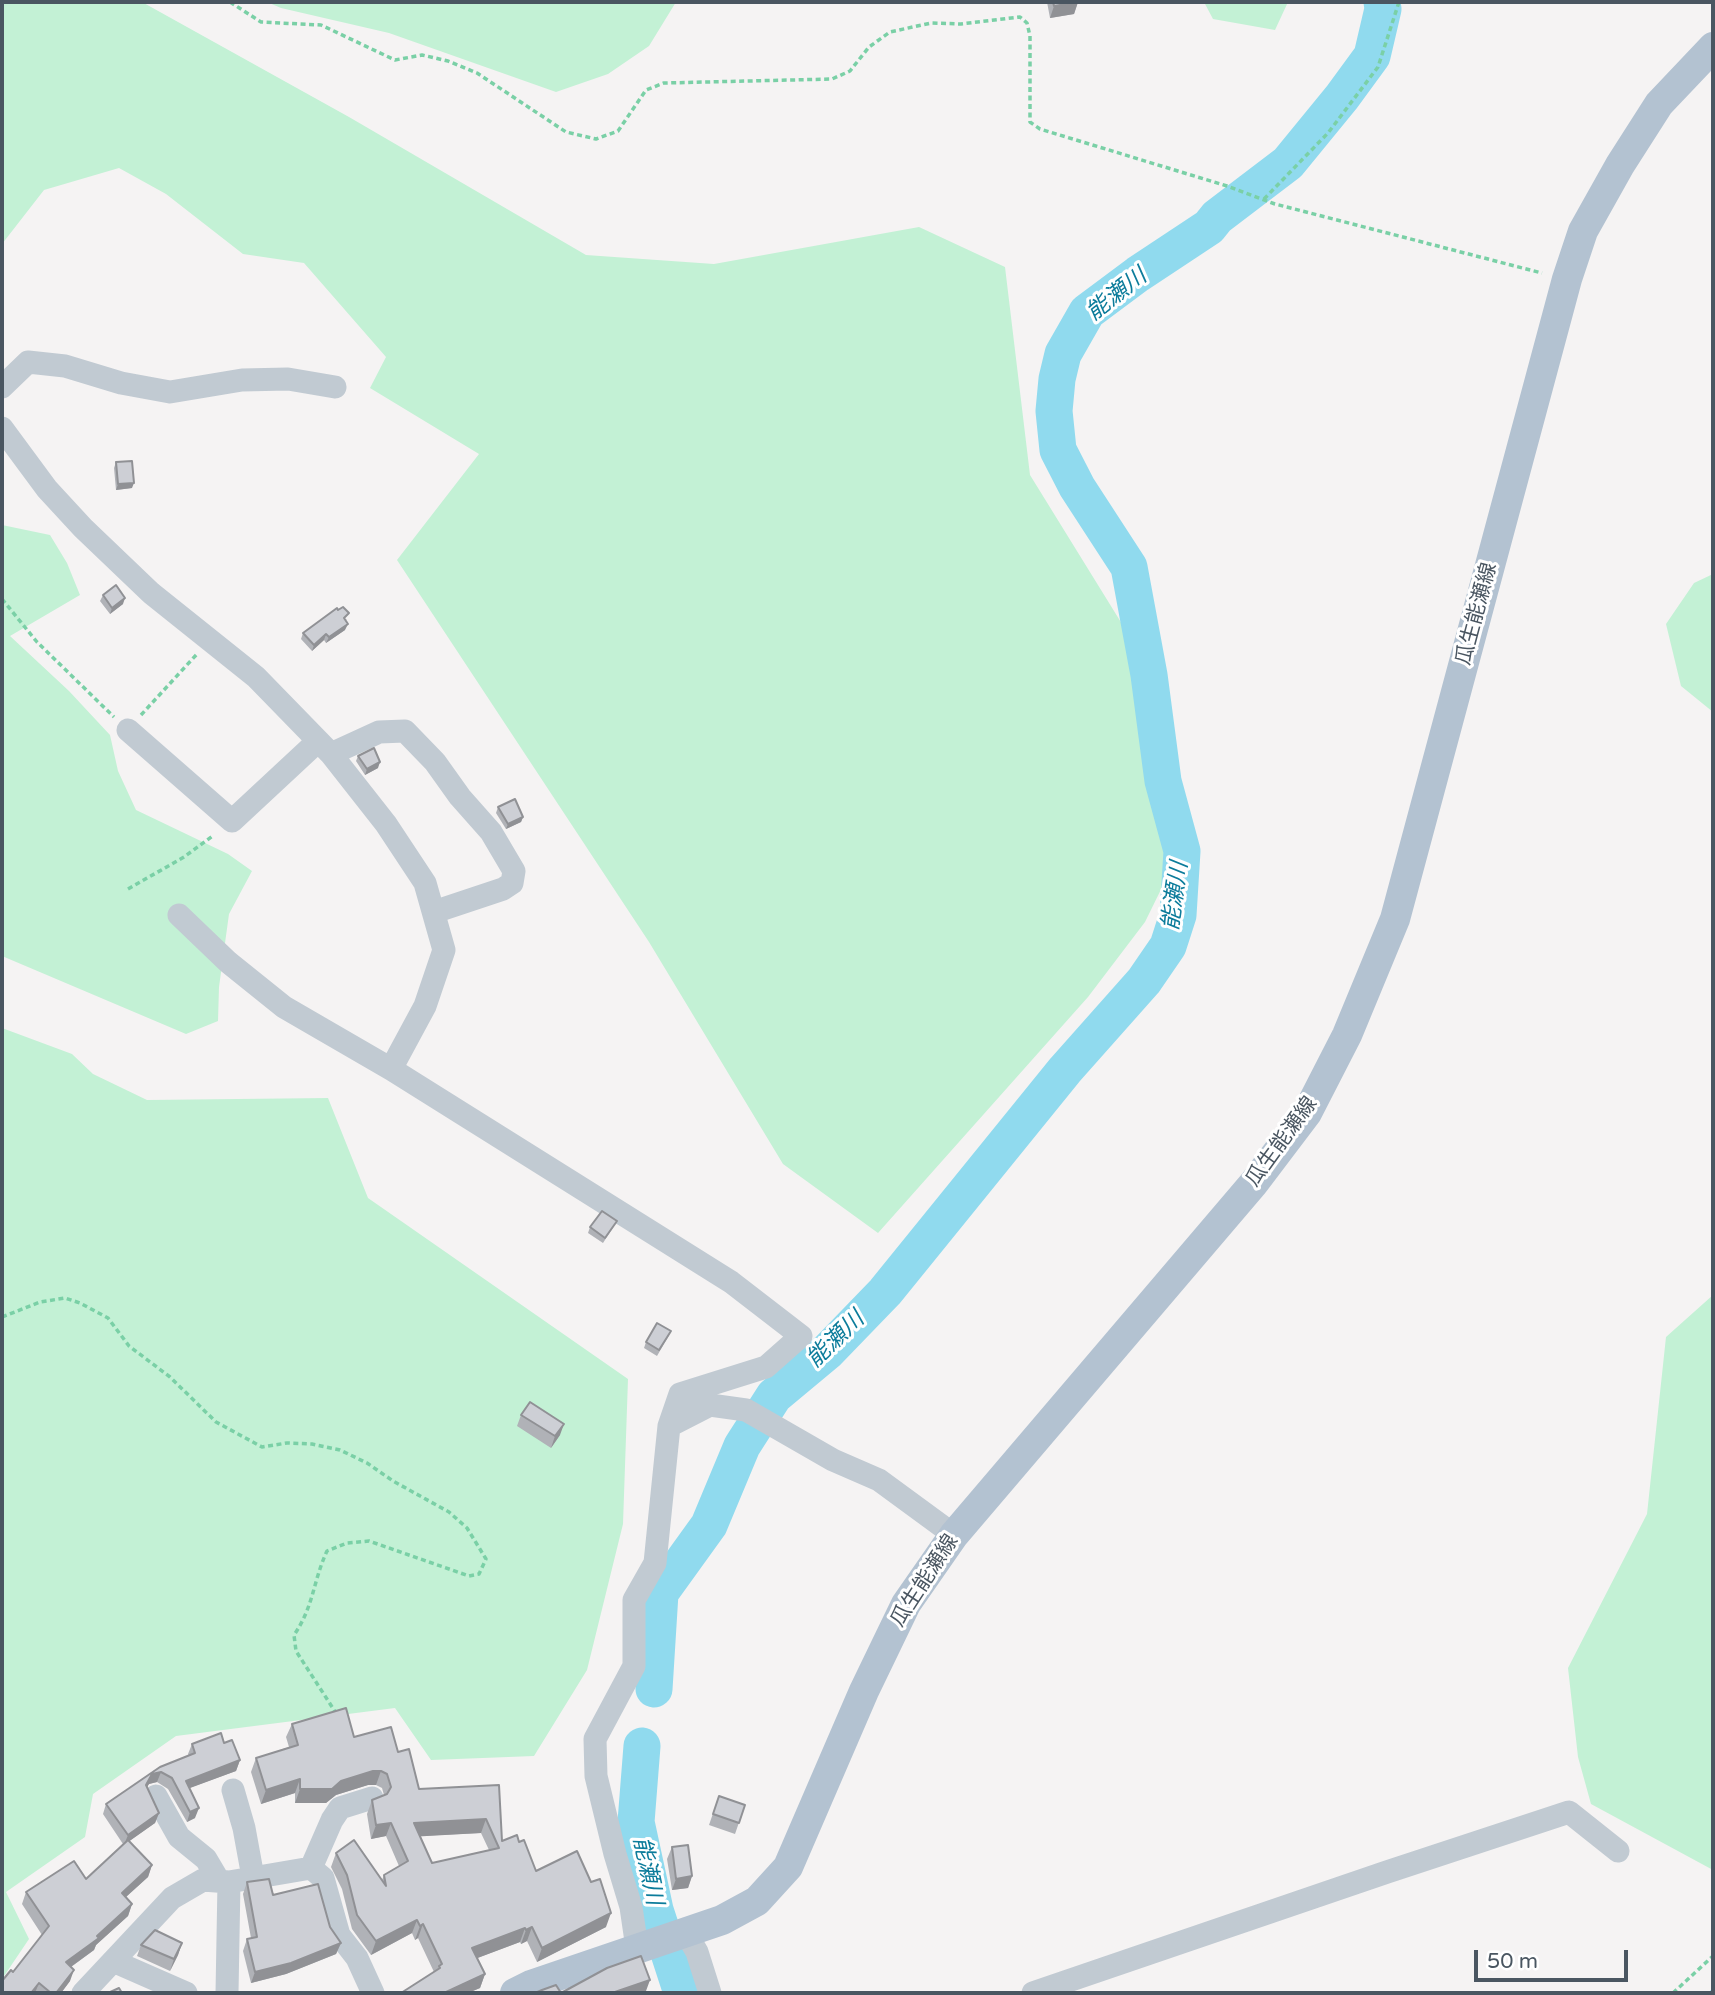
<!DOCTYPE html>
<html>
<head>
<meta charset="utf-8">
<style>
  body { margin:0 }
  #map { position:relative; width:1715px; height:1995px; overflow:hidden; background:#f5f3f3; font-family:"Varela Round",sans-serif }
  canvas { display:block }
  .frame { position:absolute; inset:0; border:4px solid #4a5661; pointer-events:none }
  .scale { position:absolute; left:1474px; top:1950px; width:154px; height:32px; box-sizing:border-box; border:4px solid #4a5661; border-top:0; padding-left:9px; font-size:21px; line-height:24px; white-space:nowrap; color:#4a5661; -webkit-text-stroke:5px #fff; paint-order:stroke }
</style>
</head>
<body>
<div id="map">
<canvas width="1715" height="1995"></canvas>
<div class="frame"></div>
<div class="scale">50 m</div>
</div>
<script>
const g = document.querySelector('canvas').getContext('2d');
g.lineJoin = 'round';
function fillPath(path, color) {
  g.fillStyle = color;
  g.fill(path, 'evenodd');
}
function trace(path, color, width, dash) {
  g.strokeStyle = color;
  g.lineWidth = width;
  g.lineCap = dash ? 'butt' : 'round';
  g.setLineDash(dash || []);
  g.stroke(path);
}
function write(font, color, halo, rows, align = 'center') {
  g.font = font + ' "Varela Round","Noto Sans JP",sans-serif';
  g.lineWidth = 6;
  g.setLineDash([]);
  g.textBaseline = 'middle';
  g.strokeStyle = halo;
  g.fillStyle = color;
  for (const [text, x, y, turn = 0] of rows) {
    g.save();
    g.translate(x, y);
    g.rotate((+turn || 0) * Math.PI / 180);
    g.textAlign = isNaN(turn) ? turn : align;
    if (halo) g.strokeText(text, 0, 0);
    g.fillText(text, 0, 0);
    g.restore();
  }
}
const green = new Path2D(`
  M 2,2 L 142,2 L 349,117 L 586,255 L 714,264 L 919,227 L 1005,267 L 1030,475 L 1148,666 L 1174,863 L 1145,922 L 1088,997 L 878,1233 L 783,1164 L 649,942 L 397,560 L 479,454 L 370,388 L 386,357 L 304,263 L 243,254 L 166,194 L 119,168 L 44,190 L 2,244 Z
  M 267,2 L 676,2 L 649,46 L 608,74 L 556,92 L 389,33 L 281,8 Z
  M 1204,2 L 1288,2 L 1275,30 L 1213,19 Z
  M 2,525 L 50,535 L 67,563 L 80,595 L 10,636 L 69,691 L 110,735 L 118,771 L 136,810 L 228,854 L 252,871 L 229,914 L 219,987 L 218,1021 L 186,1034 L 2,956 Z
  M 1713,574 L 1713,712 L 1681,686 L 1666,624 L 1694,583 Z
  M 2,1028 L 72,1054 L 93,1074 L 147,1100 L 328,1098 L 368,1198 L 628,1379 L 623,1524 L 587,1670 L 534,1756 L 431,1760 L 395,1708 L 176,1736 L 93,1794 L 85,1837 L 6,1892 L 29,1939 L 2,1979 Z
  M 1713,1295 L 1713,1870 L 1591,1804 L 1578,1757 L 1568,1668 L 1647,1514 L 1666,1337 Z`);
const stream = new Path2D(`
  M 1712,1993 L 1713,1992`);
const river = new Path2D(`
  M 654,1689 L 660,1593 L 709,1525 L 742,1446 L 774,1396 L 828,1351 L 885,1292 L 1065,1070 L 1144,981 L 1168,946 L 1178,915 L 1182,851 L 1163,781 L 1149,675 L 1129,567 L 1077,487 L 1058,450 L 1054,411 L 1057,379 L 1063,354 L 1087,312 L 1138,274 L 1209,227 L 1217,217 L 1288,163 L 1342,97 L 1372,56 L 1383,9 L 1382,2
  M 642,1746 L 636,1822 L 655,1910 L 682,1993`);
const path = new Path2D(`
  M 230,2 L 261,22 L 321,25 L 395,60 L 422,55 L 448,61 L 477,73 L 566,132 L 596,139 L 618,131 L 646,90 L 664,83 L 832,79 L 850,71 L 869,47 L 890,32 L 931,23 L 961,24 L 1020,17 L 1027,23 L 1030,36 L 1030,122 L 1040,129 L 1227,186 L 1275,204 L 1542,273
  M 1264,199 L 1328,133 L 1378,67 L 1399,2
  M 2,599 L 37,642 L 114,717
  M 141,715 L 197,654
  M 128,889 L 184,857 L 214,835
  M 2,1317 L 40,1302 L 65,1298 L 80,1303 L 108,1318 L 129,1346 L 170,1377 L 216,1422 L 262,1447 L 287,1443 L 312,1444 L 340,1450 L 367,1463 L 393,1481 L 449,1512 L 467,1528 L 486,1559 L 479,1574 L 469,1576 L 369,1541 L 347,1543 L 327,1551 C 313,1581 314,1606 294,1635 L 296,1651 L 336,1713
  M 1673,1993 L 1713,1956`);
const minor = new Path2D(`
  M 2,387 L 28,362 L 65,366 L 121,383 L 170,392 L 242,380 L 288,379 L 335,387
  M 2,428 L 47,489 L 83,528 L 151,593 L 256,677 L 331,754 L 386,824 L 425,883 L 444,950 L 425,1006 L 391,1069 L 731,1282 L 801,1336 L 766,1367 L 680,1394 L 669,1426 L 655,1563 L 634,1600 L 634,1666 L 595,1739 L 596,1776 L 615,1854 L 631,1907 L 637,1948
  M 128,730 L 232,821 L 318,741
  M 331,754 L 379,732 L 405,731 L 435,762 L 460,797 L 491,832 L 514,871 L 512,883 L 503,889 L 434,912
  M 179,915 L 228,962 L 284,1007 L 391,1069
  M 669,1426 L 710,1405 L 746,1410 L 833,1460 L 879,1480 L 954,1535
  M 233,1790 L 244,1828 L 253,1877
  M 156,1796 L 179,1837 L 206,1859 L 219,1881
  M 311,1868 L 332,1820 L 340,1808 L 372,1798
  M 229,1882 L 311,1868 L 323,1878 L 339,1935 L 357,1958 L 373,1993
  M 686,1933 L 697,1952 L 710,1993
  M 113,1961 L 186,1993
  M 83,1993 L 172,1898 L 203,1880 L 229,1882 L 227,1993
  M 1033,1993 L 1387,1872 L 1569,1812 L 1618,1851`);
const major = new Path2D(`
  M 515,1993 L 531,1985 L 722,1920 L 757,1901 L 788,1867 L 864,1691 L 906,1604 L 954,1535 L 1254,1183 L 1307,1113 L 1347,1035 L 1395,919 L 1567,279 L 1583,231 L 1620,165 L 1659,104 L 1713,47`);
const wall = new Path2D(`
  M 1047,2 L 1078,2 L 1074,14 L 1050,18 Z
  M 116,462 L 132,488 L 116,490 L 114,468 Z
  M 103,595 L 123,604 L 110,614 L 100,601 Z
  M 347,619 L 345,621 L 345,630 L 326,643 L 324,640 L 312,651 L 301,639 L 303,633 Z
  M 358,756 L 378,768 L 365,775 L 356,761 Z
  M 498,807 L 523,817 L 521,822 L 506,829 L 496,813 Z
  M 614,1226 L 603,1243 L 588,1233 L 590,1227 Z
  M 671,1331 L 668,1337 L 657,1356 L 644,1348 L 646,1342 Z
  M 521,1415 L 560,1435 L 551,1448 L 517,1426 Z
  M 292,1724 L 354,1737 L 398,1752 L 419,1789 L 499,1785 L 502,1841 L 519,1842 L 536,1871 L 606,1927 L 537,1962 L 527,1941 L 521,1944 L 520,1942 L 477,1958 L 485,1974 L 480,1988 L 468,1993 L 401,1993 L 434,1972 L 418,1938 L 415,1940 L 412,1933 L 371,1955 L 352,1929 L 342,1889 L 331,1867 L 336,1853 L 382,1880 L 384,1875 L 399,1866 L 386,1836 L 371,1839 L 367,1814 L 372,1800 L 384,1795 L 382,1788 L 376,1785 L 368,1785 L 336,1795 L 326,1803 L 295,1803 L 295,1793 L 261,1804 L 251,1772 L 256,1758 L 289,1747 L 286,1737 ZM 481,1833 L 489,1850 L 432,1863 L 419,1836 Z
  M 224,1743 L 240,1760 L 236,1771 L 189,1788 L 195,1818 L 187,1822 L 168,1789 L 157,1782 L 149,1784 L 147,1787 L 159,1813 L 155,1823 L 129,1841 L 152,1865 L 148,1877 L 126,1897 L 132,1904 L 128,1916 L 96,1945 L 94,1950 L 71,1967 L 70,1981 L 61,1993 L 2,1993 L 13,1972 L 42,1935 L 22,1904 L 26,1892 L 86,1879 L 123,1844 L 103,1814 L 106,1804 L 189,1756 L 188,1754 L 192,1744 Z
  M 719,1796 L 745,1805 L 735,1834 L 709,1825 Z
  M 672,1847 L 692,1876 L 688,1888 L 672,1890 L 667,1859 Z
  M 247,1882 L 330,1927 L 341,1943 L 336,1954 L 286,1974 L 251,1983 L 243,1951 L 247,1939 L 251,1938 L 243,1894 Z
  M 182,1943 L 178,1955 L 170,1971 L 137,1956 L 141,1945 Z`);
const shadedWall = new Path2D(`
  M 1078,2 L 1074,14 L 1050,18 L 1054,6 Z
  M 134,483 L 132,488 L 116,490 L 118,484 Z
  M 125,598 L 123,604 L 110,614 L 112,608 Z
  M 348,624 L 345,630 L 326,643 L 329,637 Z
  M 326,634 L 324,640 L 312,651 L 314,645 Z
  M 380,762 L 378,768 L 365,775 L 367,769 Z
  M 523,817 L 521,822 L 506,829 L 508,824 Z
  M 564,1424 L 560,1435 L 551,1448 L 555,1436 Z
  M 240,1760 L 236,1771 L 182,1791 L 186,1781 Z
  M 373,1771 L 381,1771 L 376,1785 L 368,1785 L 336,1795 L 326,1803 L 295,1803 L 300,1789 L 341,1781 Z
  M 161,1772 L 157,1782 L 149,1784 L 142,1795 L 146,1785 L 152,1774 Z
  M 300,1779 L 295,1793 L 261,1804 L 266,1790 Z
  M 199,1808 L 195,1818 L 187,1822 L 190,1812 Z
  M 159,1813 L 155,1823 L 124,1845 L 128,1835 Z
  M 486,1819 L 481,1833 L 409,1837 L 414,1823 Z
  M 391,1823 L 386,1836 L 371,1839 L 376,1825 Z
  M 152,1865 L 148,1877 L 117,1905 L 122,1893 Z
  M 692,1876 L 688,1888 L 672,1890 L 676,1879 Z
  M 132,1904 L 128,1916 L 96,1945 L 94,1950 L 61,1974 L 66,1962 L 97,1936 Z
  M 611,1913 L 606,1927 L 537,1962 L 542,1948 Z
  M 417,1920 L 412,1933 L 371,1955 L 376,1941 Z
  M 423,1924 L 418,1938 L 415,1940 L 420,1926 Z
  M 532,1927 L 527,1941 L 521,1944 L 526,1930 Z
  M 525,1928 L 520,1942 L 467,1962 L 472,1948 Z
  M 182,1943 L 178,1955 L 170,1971 L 174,1959 Z
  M 341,1943 L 336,1954 L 286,1974 L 251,1983 L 255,1972 Z
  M 74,1970 L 70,1981 L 61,1993 L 56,1993 Z
  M 485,1974 L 480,1988 L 468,1993 L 444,1993 Z
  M 650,1980 L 646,1991 L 639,1993 L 612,1993 Z
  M 39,1983 L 35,1993 L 31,1993 Z`);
const building = new Path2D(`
  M 1053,2 L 1078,2 L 1054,6 Z
  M 132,461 L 134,483 L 118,484 L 116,462 Z
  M 116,585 L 125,598 L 112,608 L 103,595 Z
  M 343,607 L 349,613 L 344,618 L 348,624 L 329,637 L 326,634 L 314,645 L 303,633 L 337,608 L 338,610 Z
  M 374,748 L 380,762 L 367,769 L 358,756 Z
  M 515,799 L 523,817 L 508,824 L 498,807 Z
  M 602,1211 L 617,1221 L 605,1238 L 590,1227 Z
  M 657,1323 L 671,1331 L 659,1350 L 646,1342 Z
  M 530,1402 L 564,1424 L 555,1436 L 521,1415 Z
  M 346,1708 L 354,1737 L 391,1727 L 398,1752 L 409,1749 L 419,1789 L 499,1785 L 502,1841 L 517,1835 L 519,1842 L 524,1840 L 536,1871 L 577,1851 L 591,1882 L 600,1879 L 611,1913 L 542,1948 L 532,1927 L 526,1930 L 525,1928 L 472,1948 L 485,1974 L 444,1993 L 401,1993 L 440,1968 L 439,1966 L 442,1964 L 423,1924 L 420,1926 L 417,1920 L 376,1941 L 357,1915 L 347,1875 L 336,1853 L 354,1840 L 386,1886 L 384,1875 L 408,1861 L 391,1823 L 376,1825 L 372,1800 L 387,1794 L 391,1787 L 387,1774 L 381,1771 L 373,1771 L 341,1781 L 332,1789 L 300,1789 L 300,1779 L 266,1790 L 256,1758 L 298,1745 L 292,1724 ZM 486,1819 L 499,1848 L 432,1863 L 414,1823 Z
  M 221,1733 L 224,1743 L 232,1740 L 240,1760 L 186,1781 L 199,1808 L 190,1812 L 172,1778 L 161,1772 L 152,1774 L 146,1785 L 159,1813 L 128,1835 L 106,1804 L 160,1767 L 195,1753 L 192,1744 Z
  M 719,1796 L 745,1805 L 739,1823 L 713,1814 Z
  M 128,1840 L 152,1865 L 122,1893 L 132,1904 L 97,1936 L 99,1938 L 66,1962 L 74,1970 L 56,1993 L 51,1993 L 39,1983 L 31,1993 L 2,1993 L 2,1981 L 11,1970 L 13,1972 L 49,1926 L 26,1892 L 74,1861 L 86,1879 Z
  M 688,1845 L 692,1876 L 676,1879 L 672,1847 Z
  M 269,1879 L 273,1895 L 318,1884 L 330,1927 L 341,1943 L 291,1963 L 255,1972 L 247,1939 L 257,1937 L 247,1882 Z
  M 155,1930 L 182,1943 L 174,1959 L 141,1945 Z
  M 641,1956 L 650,1980 L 612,1993 L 561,1993 L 607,1968 Z
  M 556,1985 L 561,1993 L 535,1993 L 542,1990 Z
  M 119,1988 L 122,1993 L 108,1993 Z`);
const streetNames = [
  ["瓜生能瀬線",1477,614,-75],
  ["瓜生能瀬線",1282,1142,-54],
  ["瓜生能瀬線",925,1581,-57]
];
const waterNames = [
  ["能瀬川",1117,295,-38],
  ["能瀬川",1176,896,-82],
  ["能瀬川",836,1340,-44],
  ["能瀬川",647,1871,78]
];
fillPath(green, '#c3f1d5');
trace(stream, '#90daee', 6);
trace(river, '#90daee', 37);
trace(path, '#7ad0a6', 3.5, [5, 3.5]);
trace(minor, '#c1cad2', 23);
trace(major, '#b3c2d1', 30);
fillPath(wall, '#b0b2b7');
fillPath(shadedWall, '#909195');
fillPath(building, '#cdcfd5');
trace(building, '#909195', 2);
write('21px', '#4a5661', '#fff', streetNames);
write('italic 23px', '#0c7c9b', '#fff', waterNames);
</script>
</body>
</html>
